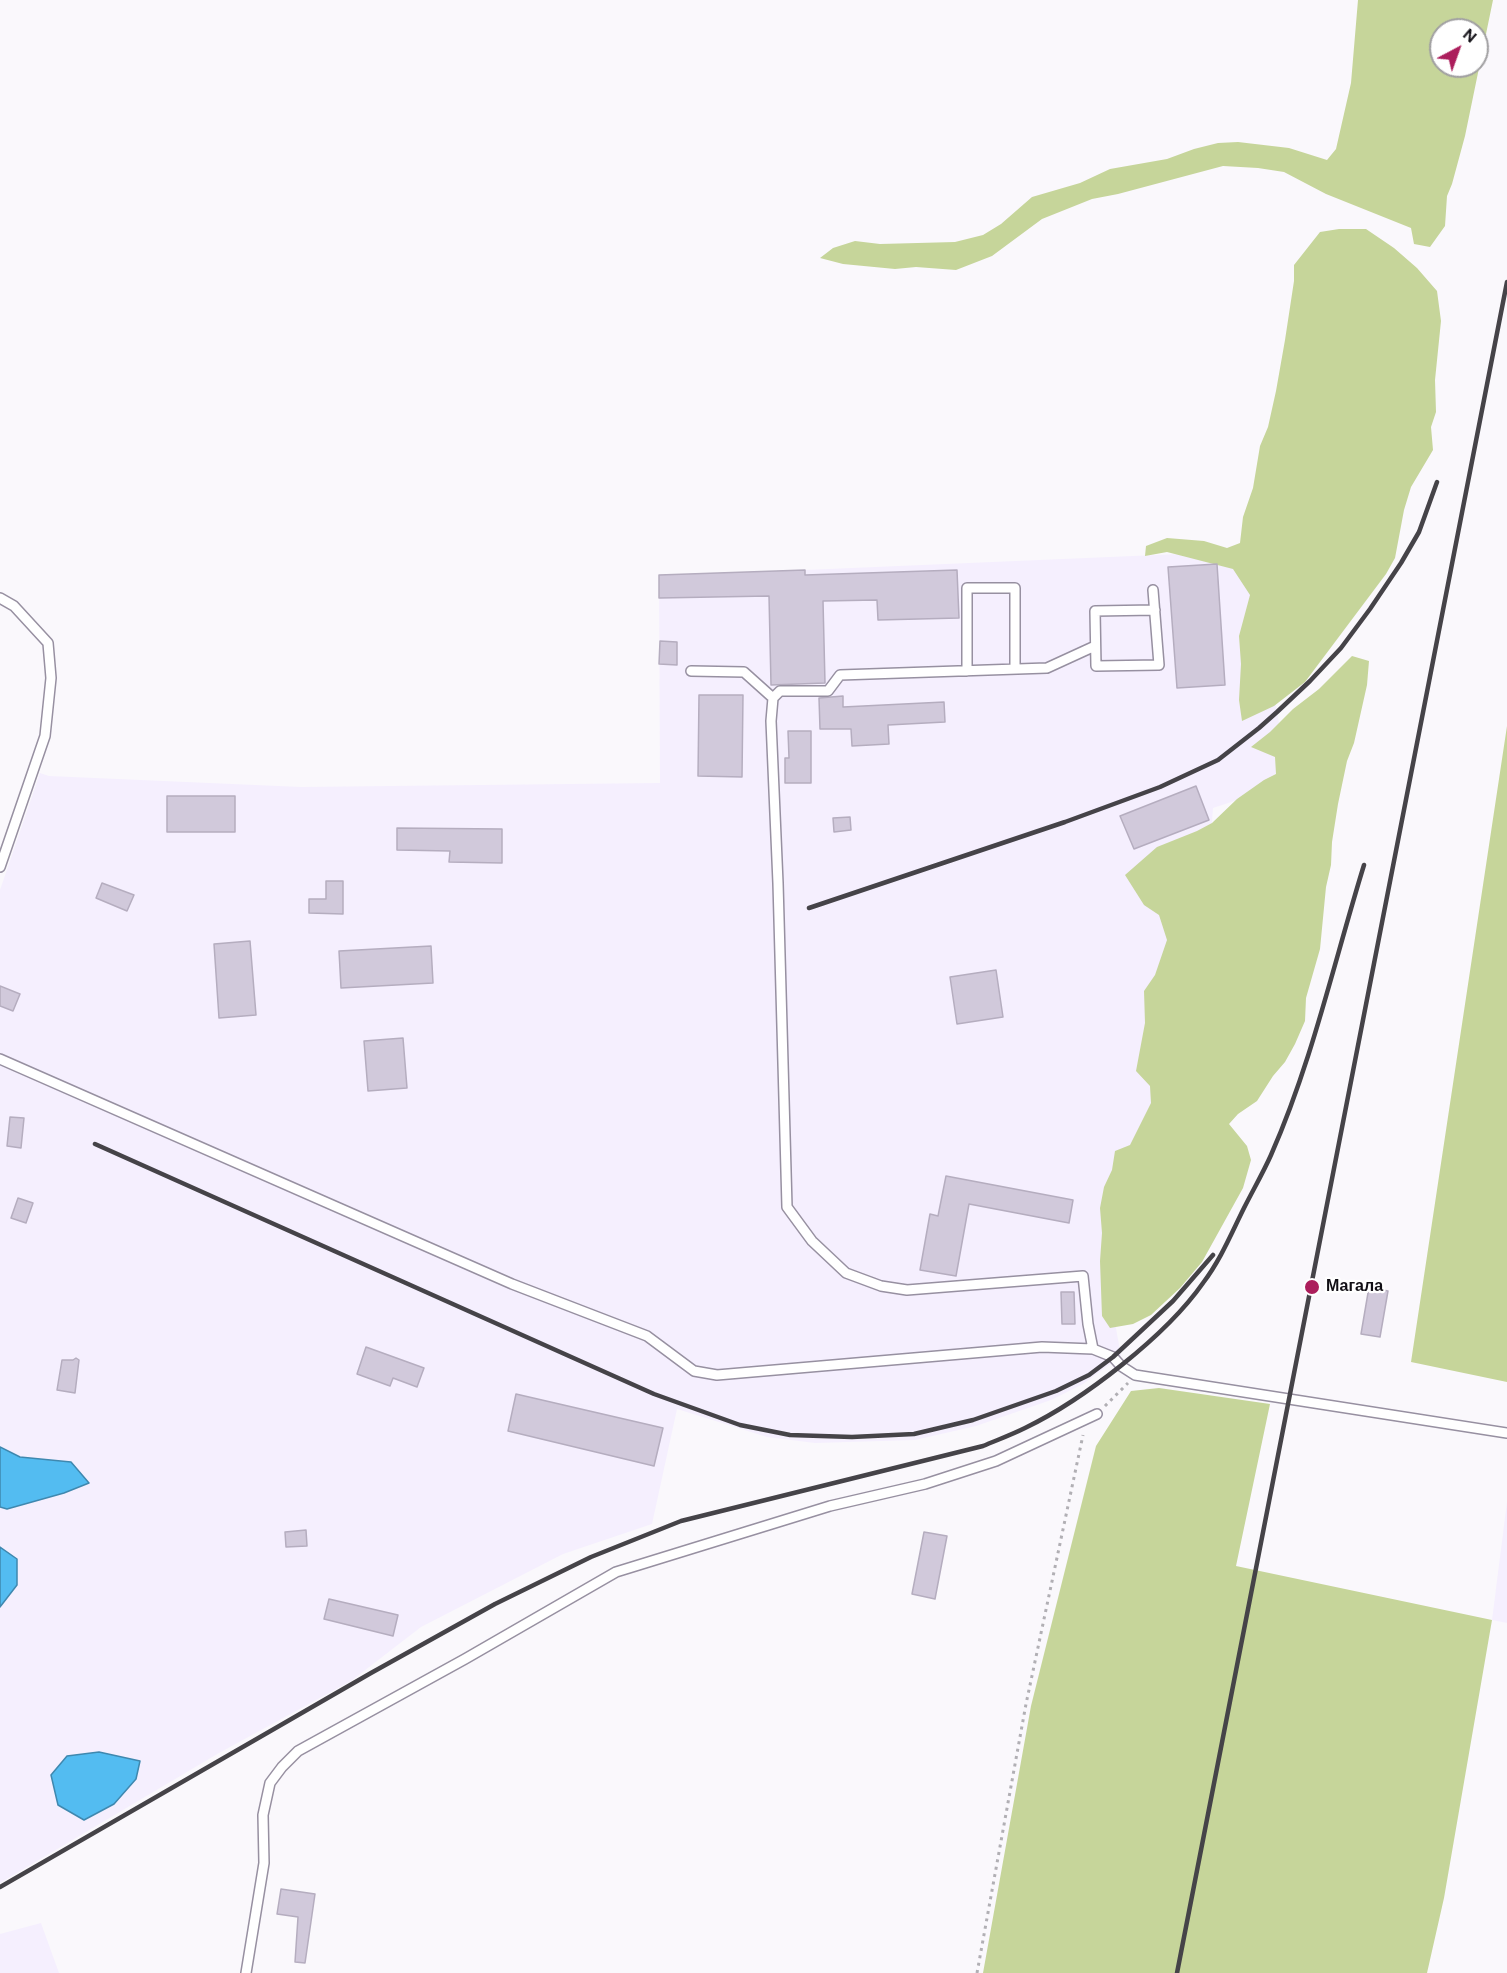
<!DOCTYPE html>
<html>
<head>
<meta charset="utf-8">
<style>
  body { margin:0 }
  #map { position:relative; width:1507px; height:1973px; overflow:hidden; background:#faf8fc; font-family:"DM Sans",sans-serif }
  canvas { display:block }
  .north { position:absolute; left:1429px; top:18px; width:60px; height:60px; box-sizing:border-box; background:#fff; border:2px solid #a09fa1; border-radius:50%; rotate:41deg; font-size:16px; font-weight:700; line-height:24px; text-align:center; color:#110f15 }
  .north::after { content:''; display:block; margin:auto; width:21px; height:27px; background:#ac1e5c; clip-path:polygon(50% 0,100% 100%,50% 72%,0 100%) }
</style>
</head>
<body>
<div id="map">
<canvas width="1507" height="1973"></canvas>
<div class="north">N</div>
</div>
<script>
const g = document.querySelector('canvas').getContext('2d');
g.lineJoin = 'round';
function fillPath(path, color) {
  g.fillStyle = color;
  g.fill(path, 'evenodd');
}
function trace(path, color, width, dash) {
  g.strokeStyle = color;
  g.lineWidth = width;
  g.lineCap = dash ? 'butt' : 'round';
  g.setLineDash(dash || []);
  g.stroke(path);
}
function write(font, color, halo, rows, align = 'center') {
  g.font = font + ' "DM Sans",sans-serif';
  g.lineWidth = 4.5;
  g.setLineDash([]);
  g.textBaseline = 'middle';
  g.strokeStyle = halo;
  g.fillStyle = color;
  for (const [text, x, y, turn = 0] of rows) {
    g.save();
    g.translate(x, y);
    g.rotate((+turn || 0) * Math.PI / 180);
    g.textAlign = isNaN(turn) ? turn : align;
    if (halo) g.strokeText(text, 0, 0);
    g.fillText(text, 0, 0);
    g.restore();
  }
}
const built = new Path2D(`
  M 1250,551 L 1289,783 L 1213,808 L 1210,848 L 1115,1323 L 1121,1356 L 1083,1384 L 1051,1400 L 976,1426 L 915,1440 L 815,1443 L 767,1437 L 677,1409 L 652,1524 L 563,1554 L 421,1627 L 351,1681 L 219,1753 L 0,1883 L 0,890 L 40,773 L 49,776 L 301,787 L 660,783 L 659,575 L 805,570 Z
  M 1507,1502 L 1507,1623 L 1492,1620 Z
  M 41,1923 L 59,1973 L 0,1973 L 0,1934 Z`);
const green = new Path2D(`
  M 1358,0 L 1493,0 L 1465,136 L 1452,184 L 1447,196 L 1445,226 L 1430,247 L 1414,244 L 1411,228 L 1326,194 L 1284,172 L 1258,168 L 1223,166 L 1118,194 L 1092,199 L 1042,219 L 992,256 L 956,270 L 916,267 L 895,269 L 843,264 L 820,258 L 833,248 L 855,241 L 880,244 L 955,242 L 983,235 L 1001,224 L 1032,197 L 1080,183 L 1110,169 L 1167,159 L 1194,149 L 1218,143 L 1238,142 L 1289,148 L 1327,160 L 1336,149 L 1351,83 ZM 1441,30 L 1477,30 L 1477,66 L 1441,66 Z
  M 1339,229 L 1366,229 L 1394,248 L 1417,268 L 1437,291 L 1441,321 L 1435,380 L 1436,412 L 1431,427 L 1433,450 L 1411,487 L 1404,510 L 1395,558 L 1386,574 L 1305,682 L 1274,706 L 1242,721 L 1239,700 L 1241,664 L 1239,636 L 1250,595 L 1233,569 L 1167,552 L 1145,556 L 1146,546 L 1167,538 L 1204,541 L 1227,548 L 1240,543 L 1243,517 L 1253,488 L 1260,446 L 1268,427 L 1276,391 L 1285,340 L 1294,281 L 1294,265 L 1320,232 Z
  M 1352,656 L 1369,661 L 1367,685 L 1354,743 L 1347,761 L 1338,804 L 1332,842 L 1331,865 L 1326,887 L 1320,949 L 1306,998 L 1305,1021 L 1295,1044 L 1285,1062 L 1273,1076 L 1257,1101 L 1238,1114 L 1229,1124 L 1247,1146 L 1251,1160 L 1243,1188 L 1202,1262 L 1180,1288 L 1151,1315 L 1133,1324 L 1110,1328 L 1102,1316 L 1100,1261 L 1102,1233 L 1100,1208 L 1104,1187 L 1112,1170 L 1115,1151 L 1130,1145 L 1151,1103 L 1150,1086 L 1136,1071 L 1145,1023 L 1144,991 L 1155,975 L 1167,940 L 1159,915 L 1144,905 L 1125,875 L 1157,847 L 1197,831 L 1212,823 L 1237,799 L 1264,780 L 1276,774 L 1275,757 L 1251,747 L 1270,732 L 1293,709 L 1319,689 Z
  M 1507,726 L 1507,1382 L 1411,1362 Z
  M 1159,1388 L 1270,1404 L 1236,1566 L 1492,1620 L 1444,1898 L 1427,1973 L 983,1973 L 1031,1706 L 1096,1446 L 1131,1391 Z`);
const water = new Path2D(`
  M 0,1447 L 20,1457 L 71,1462 L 89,1483 L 64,1493 L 7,1509 L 0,1507 Z
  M 0,1547 L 17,1559 L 17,1585 L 0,1607 Z
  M 99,1752 L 140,1761 L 136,1779 L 114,1804 L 84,1820 L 58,1805 L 51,1775 L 67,1756 Z`);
const building = new Path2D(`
  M 1217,564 L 1225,685 L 1177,688 L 1168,567 Z
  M 805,570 L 805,575 L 957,570 L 959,618 L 878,620 L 877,600 L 823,601 L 825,683 L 771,685 L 769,596 L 659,598 L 659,575 Z
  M 660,641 L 677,642 L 677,665 L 659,664 Z
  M 699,695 L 743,695 L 742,777 L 698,776 Z
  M 843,696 L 843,707 L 944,702 L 945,722 L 888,725 L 889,744 L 852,746 L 851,729 L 820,729 L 819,698 Z
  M 788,731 L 811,731 L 811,783 L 785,783 L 785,758 L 789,758 Z
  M 1196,786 L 1209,820 L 1134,849 L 1120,816 Z
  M 167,796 L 235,796 L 235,832 L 167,832 Z
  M 850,817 L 851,830 L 834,832 L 833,818 Z
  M 397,828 L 502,829 L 502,863 L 449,862 L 450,851 L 397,850 Z
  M 326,881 L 343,881 L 343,914 L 309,913 L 309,899 L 326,899 Z
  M 102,883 L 134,895 L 127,911 L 96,898 Z
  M 250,941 L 256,1015 L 219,1018 L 214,944 Z
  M 431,946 L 433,983 L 341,988 L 339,951 Z
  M 996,970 L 1003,1017 L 957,1024 L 950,977 Z
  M 0,986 L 20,994 L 13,1011 L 0,1006 Z
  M 403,1038 L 407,1088 L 368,1091 L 364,1041 Z
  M 10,1117 L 24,1118 L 21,1148 L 7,1146 Z
  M 946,1176 L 1073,1200 L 1069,1223 L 969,1204 L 956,1276 L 920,1270 L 930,1214 L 938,1216 Z
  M 18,1198 L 33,1203 L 26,1223 L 11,1218 Z
  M 1369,1287 L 1388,1291 L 1380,1337 L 1361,1334 Z
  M 1061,1292 L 1074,1292 L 1075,1324 L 1062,1324 Z
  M 366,1347 L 424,1368 L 417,1387 L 393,1378 L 390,1386 L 357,1374 Z
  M 76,1358 L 79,1360 L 75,1393 L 57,1390 L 62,1360 L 73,1360 Z
  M 516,1394 L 663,1428 L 654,1466 L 508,1431 Z
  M 306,1530 L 307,1546 L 286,1547 L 285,1532 Z
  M 924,1532 L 947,1536 L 935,1599 L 912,1594 Z
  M 329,1599 L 398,1615 L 393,1636 L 324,1619 Z
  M 281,1889 L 315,1894 L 305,1963 L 295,1962 L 298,1917 L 277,1914 Z`);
const path = new Path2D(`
  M 1105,1406 L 1128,1383
  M 977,1973 L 1026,1704 L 1083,1435`);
const service = new Path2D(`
  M 1153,590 L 1159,665 L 1096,666 L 1095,611 L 1155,610
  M 0,598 L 14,606 L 48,643 L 51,678 L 45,736 L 0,867
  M 691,671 L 744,672 L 773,698
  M 967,671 L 967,588 L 1015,588 L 1015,669
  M 0,1059 L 512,1284 L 647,1336 L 694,1371 L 717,1375 L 1042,1347 L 1093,1349 L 1113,1357 L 1121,1366 L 1135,1375 L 1507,1433
  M 1093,1349 L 1088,1324 L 1083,1276 L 907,1290 L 881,1286 L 846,1273 L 812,1241 L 787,1207 L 778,883 L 771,721 L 773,698 L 780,691 L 828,691 L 840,675 L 1047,668 L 1095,646
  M 246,1973 L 264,1863 L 263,1815 L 270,1783 L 282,1767 L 298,1751 L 465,1659 L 616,1572 L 830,1506 L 925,1484 L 996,1461 L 1097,1414`);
const rail = new Path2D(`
  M 809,908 L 1065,822 L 1160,787 L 1218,760 L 1259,728 L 1277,712 L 1310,681 L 1341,648 L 1370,609 L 1401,563 L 1419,532 L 1437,482
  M 95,1144 L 654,1394 L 740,1425 L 790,1435 L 852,1437 L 914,1434 L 973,1420 L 1056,1391 L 1089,1375 L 1113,1357 L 1173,1301 L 1213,1255
  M 0,1887 L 371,1673 L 495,1604 L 591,1557 L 681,1521 L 983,1446 C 997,1440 1011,1435 1025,1428 C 1083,1400 1166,1336 1203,1283 C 1221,1259 1231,1234 1244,1208 C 1253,1190 1263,1173 1271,1155 C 1312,1062 1334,962 1364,865
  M 1177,1973 L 1507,282`);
const markers = [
  [1312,1287,8,"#ac1e5c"]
];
const poiNames = [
  ["Магала",1326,1287]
];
fillPath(built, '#f5effe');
fillPath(green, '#c6d59a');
fillPath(water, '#53bcf1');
trace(water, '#3f88af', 1.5);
fillPath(building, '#d1c9db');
trace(building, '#b5adbf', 1.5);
trace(service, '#9790a1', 12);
trace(path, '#b1afb4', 3, [3, 4.5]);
trace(service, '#fff', 9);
trace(rail, '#454348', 4.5);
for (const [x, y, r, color] of markers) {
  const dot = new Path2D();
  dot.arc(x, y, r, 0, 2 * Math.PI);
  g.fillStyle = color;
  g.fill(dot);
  trace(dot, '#fff', 2);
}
write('bold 16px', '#110f15', '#fff', poiNames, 'left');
</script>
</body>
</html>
